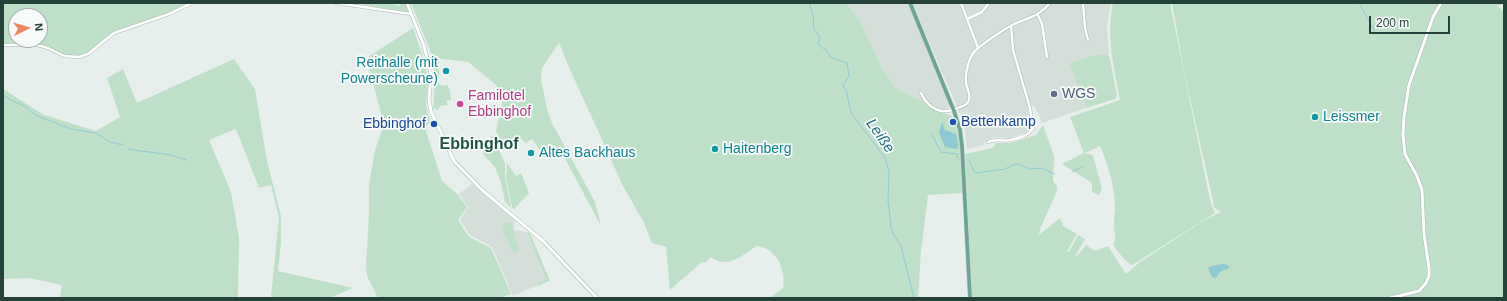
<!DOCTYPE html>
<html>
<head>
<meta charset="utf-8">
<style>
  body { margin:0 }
  #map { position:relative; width:1507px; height:301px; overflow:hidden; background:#e6efeb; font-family:Arial,sans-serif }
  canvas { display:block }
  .frame { position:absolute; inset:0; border:4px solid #24423a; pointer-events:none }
  .north { position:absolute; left:8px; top:8px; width:40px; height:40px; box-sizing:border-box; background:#f7fbf9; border:1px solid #a3b1ad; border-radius:50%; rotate:85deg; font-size:11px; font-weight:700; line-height:16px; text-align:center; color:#24423a }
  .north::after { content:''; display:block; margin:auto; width:14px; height:18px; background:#f4845f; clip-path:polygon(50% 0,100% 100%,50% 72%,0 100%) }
  .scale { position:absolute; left:1369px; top:16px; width:81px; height:18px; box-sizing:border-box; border:2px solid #24423a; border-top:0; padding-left:5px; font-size:12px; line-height:14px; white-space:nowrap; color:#24423a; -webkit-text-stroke:3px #f7fbf9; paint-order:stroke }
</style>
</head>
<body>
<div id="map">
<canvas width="1507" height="301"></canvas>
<div class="frame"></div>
<div class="north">N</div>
<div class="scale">200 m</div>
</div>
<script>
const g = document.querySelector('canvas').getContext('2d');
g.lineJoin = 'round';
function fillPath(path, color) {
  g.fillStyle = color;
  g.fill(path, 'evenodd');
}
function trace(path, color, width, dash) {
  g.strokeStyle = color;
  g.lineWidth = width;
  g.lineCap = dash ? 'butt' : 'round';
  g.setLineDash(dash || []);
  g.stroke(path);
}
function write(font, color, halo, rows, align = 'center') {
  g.font = font + ' Arial,sans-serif';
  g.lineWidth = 3.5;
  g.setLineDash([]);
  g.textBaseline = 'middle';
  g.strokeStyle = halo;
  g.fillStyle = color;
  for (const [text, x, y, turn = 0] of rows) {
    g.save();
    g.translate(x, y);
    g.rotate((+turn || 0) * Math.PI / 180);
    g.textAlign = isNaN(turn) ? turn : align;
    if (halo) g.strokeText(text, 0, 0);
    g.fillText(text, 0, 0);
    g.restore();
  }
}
const built = new Path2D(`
  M 847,3 L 909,3 L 943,87 L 949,105 L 949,108 L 943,110 L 938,109 L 905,93 L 895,87 L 884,72 L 860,21 Z
  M 912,3 L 1111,3 L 1107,24 L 1109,54 L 1094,55 L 1071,63 L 1070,65 L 1086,108 L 1042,123 L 1034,105 L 1028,108 L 1030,127 L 1029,131 L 1011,138 L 1000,137 L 992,138 L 984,142 L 985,145 L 967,149 L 964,123 Z
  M 472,184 L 515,220 L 514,230 L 527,232 L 546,279 L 536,283 L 536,286 L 513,296 L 492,247 L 470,235 L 460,220 L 468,207 L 459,194 Z`);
const green = new Path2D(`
  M 3,3 L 189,3 L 170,12 L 114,32 L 105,38 L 88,53 L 80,55 L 65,55 L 37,44 L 3,44 ZM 16,16 L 40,16 L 40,40 L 16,40 Z
  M 354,3 L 387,3 L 400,6 L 399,3 L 405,3 L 408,12 Z
  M 411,3 L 847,3 L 860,21 L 884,72 L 895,87 L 905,93 L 938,109 L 937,111 L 952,116 L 960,139 L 962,193 L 928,195 L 921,251 L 918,298 L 770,298 L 783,288 C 786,270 777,248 757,246 C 742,255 728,270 711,257 L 705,263 L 702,262 L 670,290 L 666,247 L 652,243 L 644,223 L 623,186 L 573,76 L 559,43 L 542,68 L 541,79 L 547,109 L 552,123 L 595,202 L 601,226 L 560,149 L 542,153 L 532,139 L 526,143 L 520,138 L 504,147 L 496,131 L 503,98 L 496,85 L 468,62 L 435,58 L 439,61 L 439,84 L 442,86 L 448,85 L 451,98 L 451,100 L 446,101 L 448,105 L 440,106 L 438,110 L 433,108 L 435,80 L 431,59 L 433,58 Z
  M 1113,3 L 1170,3 L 1210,200 L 1215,213 L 1134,264 L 1131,265 L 1123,258 L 1113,245 C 1117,237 1114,231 1114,223 C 1114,219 1114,215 1115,210 C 1115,188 1109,166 1100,146 L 1085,153 L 1093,155 L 1102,189 L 1099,195 L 1092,192 L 1092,183 L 1062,164 L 1084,153 L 1070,117 L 1120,100 C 1114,68 1106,36 1113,3 Z
  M 1172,3 L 1504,3 L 1498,6 L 1504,12 L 1504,298 L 972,298 L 965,154 L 993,148 L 996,143 L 1011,143 L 1036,135 L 1043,125 L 1054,156 L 1053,181 L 1057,186 L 1057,191 L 1040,229 L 1039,235 L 1060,218 L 1063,226 L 1077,234 L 1067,251 L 1069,252 L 1078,235 L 1085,239 L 1076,255 L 1075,255 L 1077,256 L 1086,245 L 1095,251 L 1108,246 L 1126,274 L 1140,262 L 1203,221 L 1221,212 L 1214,207 L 1213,201 L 1185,76 Z
  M 413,28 L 424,60 L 428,80 L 426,105 L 430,122 L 425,128 L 442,181 L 458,195 L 467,207 L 458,220 L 469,237 L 491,248 L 511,294 L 500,298 L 378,298 L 367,276 L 366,268 L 369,212 L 369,184 L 375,150 L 384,124 L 367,61 L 368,58 L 371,55 Z
  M 1105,54 L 1108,55 L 1110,58 L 1117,96 L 1115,99 L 1086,108 L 1070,65 L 1071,63 C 1082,58 1093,55 1105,54 Z
  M 234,59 L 255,89 L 267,161 L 281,216 L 281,243 L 278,271 L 353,288 L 330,298 L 60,298 L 62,285 L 29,278 L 3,279 L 3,89 L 44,115 L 96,131 L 120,117 L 107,78 L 123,69 L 137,103 ZM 236,129 L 259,188 L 271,185 L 279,217 L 271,297 L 238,297 L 239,238 L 231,192 L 209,140 Z
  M 492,135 L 505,163 L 505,177 L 511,208 L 505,202 L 501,182 L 496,170 L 496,168 L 483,154 Z
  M 507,163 L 516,176 L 521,173 L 529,193 L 514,209 L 512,208 L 506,178 Z
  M 511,222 L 514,235 L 519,250 L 516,253 L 514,253 L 502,231 L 502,227 L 506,223 Z
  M 527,232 L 530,233 L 550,281 L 537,286 L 536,283 L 546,279 Z`);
const water = new Path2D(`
  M 942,122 L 945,130 L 956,134 L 958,145 L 957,149 L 945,147 L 939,133 Z
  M 1223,264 L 1228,265 L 1229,267 L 1228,269 L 1221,271 L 1216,278 L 1212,277 L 1208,268 L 1212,266 Z`);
const stream = new Path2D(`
  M 809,3 L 813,14 L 814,29 L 820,37 L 818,44 L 828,52 L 830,57 L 847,63 L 849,76 L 843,85 C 844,88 847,90 847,94 C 849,101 849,107 852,114 L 885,158 L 889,171 L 888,201 L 891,227 L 893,234 L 901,246 L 914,298
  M 1359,3 L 1375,32
  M 3,95 L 11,100 L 26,107 L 35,115 L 71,129 L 96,133 L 110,142 L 123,145
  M 931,133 L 941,152 L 957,154 L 958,159
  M 128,149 C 147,153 168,152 186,160
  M 969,161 L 974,171 L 976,173 L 1005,169 L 1013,165 L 1019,164 L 1030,169 L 1040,168 L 1055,174
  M 1072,172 L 1082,167`);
const street = new Path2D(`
  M 336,3 L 411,14
  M 961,3 L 978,48
  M 1083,3 L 1085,28 L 1088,40
  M 1038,15 L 1042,24 L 1047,57
  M 967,19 L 982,12 L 989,3
  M 3,45 L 37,45 L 48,48 L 64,56 L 79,57 L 88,54 L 114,33 L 169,14 L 192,3
  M 921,93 C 929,110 943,116 960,107 C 964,106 968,104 969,100 C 971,93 966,88 966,82 C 965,73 969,56 976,50 C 982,44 1006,28 1014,24 C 1030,17 1038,17 1050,3
  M 988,142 C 996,138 1002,142 1010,140 C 1018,139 1030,135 1033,128 L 1030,108 L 1013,50 L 1011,26`);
const secondary = new Path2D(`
  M 407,3 L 423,43 L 429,65 L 431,76 L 429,99 L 431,111 L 454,161 L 482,190 L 543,241 L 597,298
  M 1390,298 L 1419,291 L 1426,283 L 1429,276 L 1429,268 L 1424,234 L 1422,190 L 1417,176 L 1405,154 L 1403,135 L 1404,117 L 1409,85 L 1433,17 L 1441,3`);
const primary = new Path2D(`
  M 910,3 L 954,111 L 960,130 L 962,146 L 970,298`);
const markers = [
  [446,71,4,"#0f9aa8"],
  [1054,94,4,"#5c6f8a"],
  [460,104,4,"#d1479c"],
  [1315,117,4,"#0f9aa8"],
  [953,122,4,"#1a4fb4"],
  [434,124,4,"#1a4fb4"],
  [715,149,4,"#0f9aa8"],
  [531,153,4,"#0f9aa8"]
];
const cultureNames = [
  ["Reithalle (mit",438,63,"right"],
  ["Powerscheune)",438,79,"right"],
  ["Leissmer",1323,117],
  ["Haitenberg",723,149],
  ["Altes Backhaus",539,153]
];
const serviceNames = [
  ["WGS",1062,94]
];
const hotelNames = [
  ["Familotel",468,96],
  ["Ebbinghof",468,112]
];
const transitNames = [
  ["Bettenkamp",961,122],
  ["Ebbinghof",426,124,"right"]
];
const waterNames = [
  ["Leiße",880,136,55]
];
const quarterNames = [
  ["Ebbinghof",479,145]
];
fillPath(built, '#d4dfda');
fillPath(green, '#bfe0c8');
fillPath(water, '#8ec9d4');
trace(stream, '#8ec9d4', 1);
trace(street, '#a8b8b2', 3.5);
trace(secondary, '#a4bbb3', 4);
trace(primary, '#c2cac8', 4.5);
trace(street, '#fff', 2.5);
trace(secondary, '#fff', 3);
trace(primary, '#6aa596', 3.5);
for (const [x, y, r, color] of markers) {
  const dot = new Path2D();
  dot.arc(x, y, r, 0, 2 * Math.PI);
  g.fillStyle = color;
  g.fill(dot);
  trace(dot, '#f7fbf9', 1.5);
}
write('14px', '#0d838f', '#f7fbf9', cultureNames, 'left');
write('14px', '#4e5e75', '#f7fbf9', serviceNames, 'left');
write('14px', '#b23c85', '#f7fbf9', hotelNames, 'left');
write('14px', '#164399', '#f7fbf9', transitNames, 'left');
write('italic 15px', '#1c6f80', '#f7fbf9', waterNames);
write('bold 16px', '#1f5548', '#f7fbf9', quarterNames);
</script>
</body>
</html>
